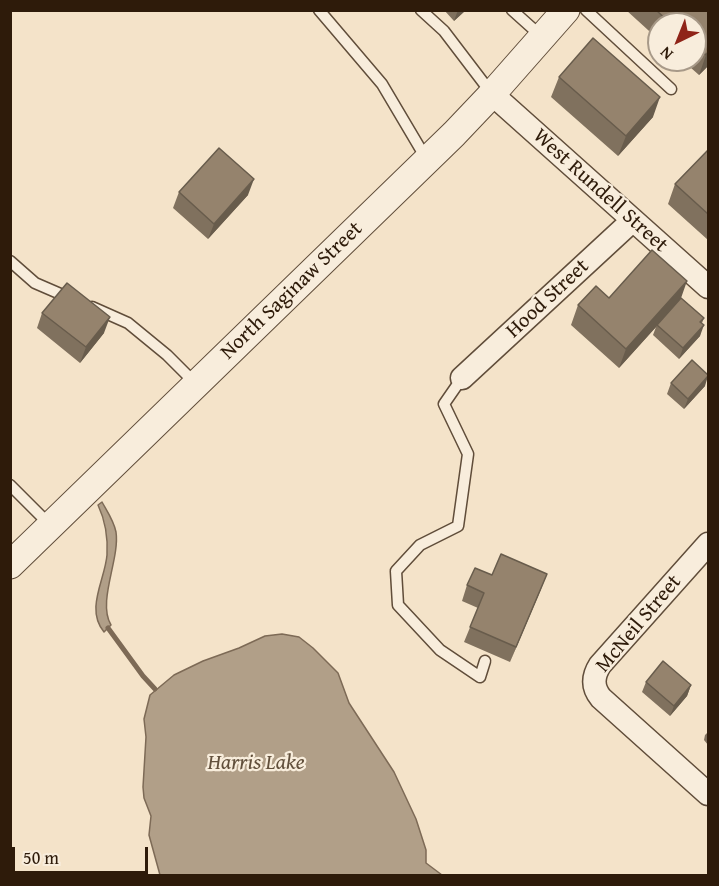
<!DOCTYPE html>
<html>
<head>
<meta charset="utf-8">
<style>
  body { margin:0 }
  #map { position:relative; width:719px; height:886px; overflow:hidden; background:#f4e3c9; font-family:"Gentium Book Plus",serif }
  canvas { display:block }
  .frame { position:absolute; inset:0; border:12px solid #2e1b0a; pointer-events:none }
  .north { position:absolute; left:647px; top:12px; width:60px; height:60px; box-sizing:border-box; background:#f8eddc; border:2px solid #a79988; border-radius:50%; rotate:223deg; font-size:16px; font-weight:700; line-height:24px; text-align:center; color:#2e1b0a }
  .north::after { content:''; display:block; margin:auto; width:21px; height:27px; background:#8f2418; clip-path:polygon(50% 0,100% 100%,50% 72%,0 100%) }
  .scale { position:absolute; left:12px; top:847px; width:136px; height:27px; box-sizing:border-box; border:3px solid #2e1b0a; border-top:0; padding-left:8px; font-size:18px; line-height:21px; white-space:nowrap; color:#2e1b0a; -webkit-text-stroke:4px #f8eddc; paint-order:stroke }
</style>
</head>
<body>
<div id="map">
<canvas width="719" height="886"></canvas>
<div class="frame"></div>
<div class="north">N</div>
<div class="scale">50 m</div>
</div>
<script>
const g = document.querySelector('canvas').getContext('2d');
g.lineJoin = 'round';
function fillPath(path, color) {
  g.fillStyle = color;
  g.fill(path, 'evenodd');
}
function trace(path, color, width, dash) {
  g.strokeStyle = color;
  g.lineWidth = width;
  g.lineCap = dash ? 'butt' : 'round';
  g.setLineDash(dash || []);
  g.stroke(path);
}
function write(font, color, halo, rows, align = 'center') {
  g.font = font + ' "Gentium Book Plus",serif';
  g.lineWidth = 4.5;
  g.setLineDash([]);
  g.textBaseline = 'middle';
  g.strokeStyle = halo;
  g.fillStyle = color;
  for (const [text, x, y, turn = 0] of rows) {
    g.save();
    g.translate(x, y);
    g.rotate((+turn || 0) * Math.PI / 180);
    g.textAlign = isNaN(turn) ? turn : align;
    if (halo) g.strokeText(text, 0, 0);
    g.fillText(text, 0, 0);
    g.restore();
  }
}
const water = new Path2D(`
  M 102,502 C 107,511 114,521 116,532 C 120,559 97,602 111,625 L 104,632 C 85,609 105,580 107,555 C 108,537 106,522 98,505 Z
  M 282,634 L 299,637 L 313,648 L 338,673 L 349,703 L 394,772 L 416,819 L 426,850 L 426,863 L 442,875 L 160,875 L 149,835 L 151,816 L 144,798 L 143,787 L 146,737 L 144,719 L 150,695 L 174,675 L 203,661 L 239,648 L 265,636 Z`);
const stream = new Path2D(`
  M 108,628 L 143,676 L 155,689`);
const service = new Path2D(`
  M 319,10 L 382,84 L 427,160
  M 421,10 L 444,31 L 492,94
  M 512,10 L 541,36
  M 586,10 L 671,89
  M 10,261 L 35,283 L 72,299
  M 92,307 L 128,323 L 167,355 L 196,384
  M 462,378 L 444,404 L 468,454 L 458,526 L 420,545 L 396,571 L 398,605 L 440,650 L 480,677 L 485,661
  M 10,485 L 51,526`);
const minor = new Path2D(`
  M 492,94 L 708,287
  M 462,378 L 633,220
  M 708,544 L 600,665 C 593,676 592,687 601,698 L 708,794`);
const tertiary = new Path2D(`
  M 10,565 L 454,134 L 492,94 L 566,10`);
const wall = new Path2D(`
  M 444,10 L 466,10 L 454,21 Z
  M 626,10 L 708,10 L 708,66 L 699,75 L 682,60 L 695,60 L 695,24 L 659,24 L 659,40 Z
  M 559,77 L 653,117 L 618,156 L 551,97 Z
  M 708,150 L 708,240 L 668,204 L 675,184 Z
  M 179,192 L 248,195 L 208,239 L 173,208 Z
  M 609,298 L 681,298 L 704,318 L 702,323 L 700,336 L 679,359 L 653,335 L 656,327 L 619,368 L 571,325 L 578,305 Z
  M 42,313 L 104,333 L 80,363 L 37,328 Z
  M 671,383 L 705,386 L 684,409 L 667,394 Z
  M 492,575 L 541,589 L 510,662 L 464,642 L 478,608 L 462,601 L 467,585 Z
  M 646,682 L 691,685 L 687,696 L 670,716 L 642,692 Z
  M 708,732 L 708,745 L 704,740 L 705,735 Z`);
const shadedWall = new Path2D(`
  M 458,10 L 466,10 L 454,21 Z
  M 708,52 L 708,66 L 699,75 L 706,55 Z
  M 660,97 L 653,117 L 618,156 L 626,136 Z
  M 254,179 L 248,195 L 208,239 L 214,224 Z
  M 687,281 L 680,301 L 657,325 L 656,327 L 619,368 L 626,349 Z
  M 110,317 L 104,333 L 80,363 L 86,347 Z
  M 704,325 L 700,336 L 679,359 L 683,348 Z
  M 708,376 L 705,386 L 684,409 L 688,399 Z
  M 547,574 L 541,589 L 510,662 L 516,647 Z
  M 691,685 L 687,696 L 670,716 L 674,706 Z`);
const building = new Path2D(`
  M 656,10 L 708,10 L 708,52 L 706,55 L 695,45 L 695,24 L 671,24 Z
  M 593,38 L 660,97 L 626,136 L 559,77 Z
  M 219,148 L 254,179 L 214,224 L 179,192 Z
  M 708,150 L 708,214 L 675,184 Z
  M 652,250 L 687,281 L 626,349 L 578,305 L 596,286 L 609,298 Z
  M 67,283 L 110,317 L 86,347 L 42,313 Z
  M 681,298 L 704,318 L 700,322 L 704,325 L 683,348 L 657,325 Z
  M 692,360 L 708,375 L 708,376 L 688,399 L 671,383 Z
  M 501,554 L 547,574 L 516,647 L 470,627 L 484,593 L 467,585 L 475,568 L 492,575 Z
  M 663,661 L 691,685 L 674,706 L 646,682 Z`);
const streetNames = [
  ["West Rundell Street",600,191,42],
  ["North Saginaw Street",292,291,-44],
  ["Hood Street",548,299,-43],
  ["McNeil Street",639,624,-50]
];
const waterNames = [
  ["Harris Lake",256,763]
];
fillPath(water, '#b19f88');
trace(water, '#7d6a56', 1.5);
trace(stream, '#7d6a56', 5);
trace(service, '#604d3a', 13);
trace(minor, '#604d3a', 25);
trace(tertiary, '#604d3a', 29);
trace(service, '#f8eddc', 10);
trace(minor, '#f8eddc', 22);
trace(tertiary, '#f8eddc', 27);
fillPath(wall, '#80715e');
fillPath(shadedWall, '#685c4c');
fillPath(building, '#95836d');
trace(building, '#685c4c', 1.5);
write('21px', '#2e1b0a', '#f8eddc', streetNames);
write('italic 22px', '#62503c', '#f8eddc', waterNames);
</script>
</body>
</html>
